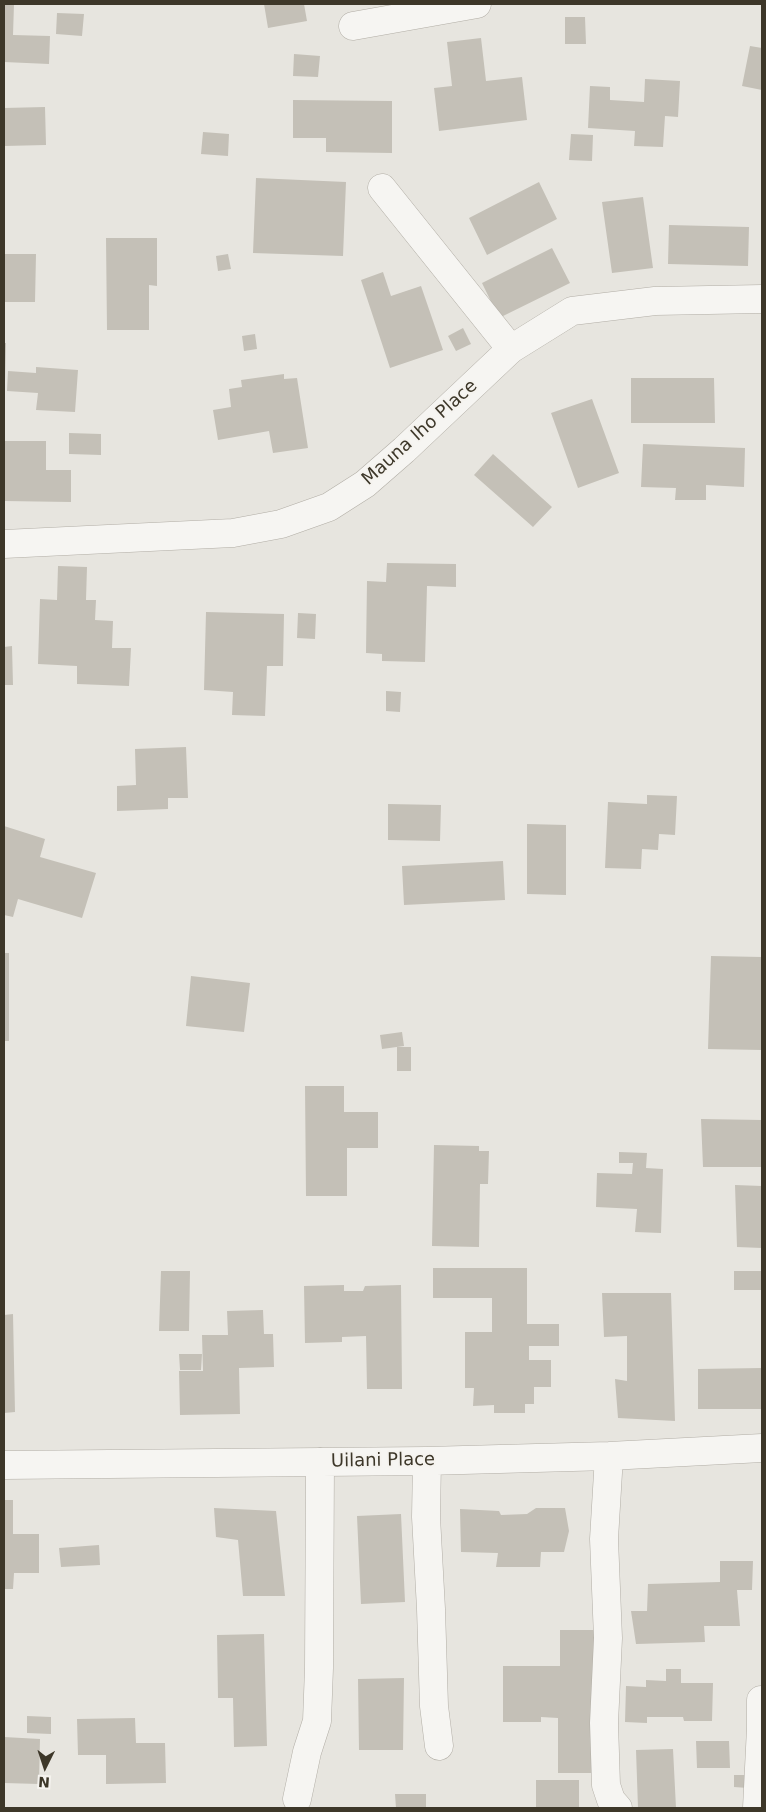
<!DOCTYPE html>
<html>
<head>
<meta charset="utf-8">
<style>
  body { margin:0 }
  #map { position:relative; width:766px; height:1812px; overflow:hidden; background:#e7e5df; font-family:"DejaVu Sans",sans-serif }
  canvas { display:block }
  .frame { position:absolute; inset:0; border:5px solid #3d3729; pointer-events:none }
  .north { position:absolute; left:20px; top:1742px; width:50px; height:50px; -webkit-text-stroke:4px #f5f3ef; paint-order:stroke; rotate:184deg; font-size:14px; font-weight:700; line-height:20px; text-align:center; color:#3d3729 }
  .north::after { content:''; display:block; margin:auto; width:18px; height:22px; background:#3d3729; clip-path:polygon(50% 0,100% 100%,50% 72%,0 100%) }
</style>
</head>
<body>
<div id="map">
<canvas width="766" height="1812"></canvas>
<div class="frame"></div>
<div class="north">N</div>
</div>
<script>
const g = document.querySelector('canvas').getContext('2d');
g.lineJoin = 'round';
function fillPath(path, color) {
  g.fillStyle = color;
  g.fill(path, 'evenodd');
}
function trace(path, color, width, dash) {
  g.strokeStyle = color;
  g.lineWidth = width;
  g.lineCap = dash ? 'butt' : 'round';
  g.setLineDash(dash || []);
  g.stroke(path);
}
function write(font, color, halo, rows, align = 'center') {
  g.font = font + ' "DejaVu Sans",sans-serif';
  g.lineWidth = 4;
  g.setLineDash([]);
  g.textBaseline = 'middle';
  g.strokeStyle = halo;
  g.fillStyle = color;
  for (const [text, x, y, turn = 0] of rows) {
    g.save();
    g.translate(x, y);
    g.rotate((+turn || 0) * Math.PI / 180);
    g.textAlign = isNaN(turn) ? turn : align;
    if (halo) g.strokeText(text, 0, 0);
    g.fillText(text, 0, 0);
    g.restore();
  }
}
const building = new Path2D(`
  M 4,4 L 14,4 L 13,35 L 50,36 L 49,64 L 4,62 Z
  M 264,4 L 304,4 L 307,21 L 268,28 Z
  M 57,13 L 84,14 L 82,36 L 56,34 Z
  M 565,17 L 585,17 L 586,44 L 565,44 Z
  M 481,38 L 486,81 L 522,77 L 527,120 L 439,131 L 434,88 L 452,86 L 447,42 Z
  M 750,46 L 762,48 L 762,90 L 742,86 Z
  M 294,54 L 320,56 L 318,77 L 293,76 Z
  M 645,79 L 680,81 L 678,117 L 665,116 L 663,147 L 634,146 L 635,131 L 588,128 L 590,86 L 610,87 L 610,100 L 644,102 Z
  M 293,100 L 392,101 L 392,153 L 326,152 L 326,138 L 293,138 Z
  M 45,107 L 46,145 L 4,146 L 4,108 Z
  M 203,132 L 229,134 L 228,156 L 201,154 Z
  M 571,134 L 593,135 L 592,161 L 569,160 Z
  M 256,178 L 346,182 L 343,256 L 253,253 Z
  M 539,182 L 557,219 L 487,255 L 469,218 Z
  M 643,197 L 653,268 L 612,273 L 602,202 Z
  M 669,225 L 749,227 L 748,266 L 668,264 Z
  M 106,238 L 157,238 L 157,286 L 149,285 L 149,330 L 107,330 Z
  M 552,248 L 570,283 L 499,318 L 482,283 Z
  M 4,254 L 36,254 L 35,302 L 4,302 Z
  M 228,254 L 231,269 L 218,271 L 216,256 Z
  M 383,272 L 391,296 L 421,286 L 443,350 L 390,368 L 361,280 Z
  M 463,328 L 471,344 L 456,351 L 448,336 Z
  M 255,334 L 257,349 L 244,351 L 242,336 Z
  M 4,343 L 6,343 L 5,382 L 4,382 Z
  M 36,367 L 78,370 L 75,412 L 36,410 L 38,393 L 7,391 L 8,371 L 36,373 Z
  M 284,374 L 284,379 L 297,378 L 308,448 L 273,453 L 269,431 L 218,440 L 213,410 L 231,407 L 229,389 L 242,387 L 241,380 Z
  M 631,378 L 714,378 L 715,423 L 631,423 Z
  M 592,399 L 619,473 L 578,488 L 551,413 Z
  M 69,433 L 101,434 L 101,455 L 69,454 Z
  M 4,441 L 46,441 L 46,470 L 71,470 L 71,502 L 4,501 Z
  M 643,444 L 745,448 L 744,487 L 706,485 L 706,500 L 675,500 L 676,488 L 641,487 Z
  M 493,454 L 552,507 L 533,527 L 474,475 Z
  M 387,563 L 456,564 L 456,587 L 427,586 L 425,662 L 382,661 L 382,654 L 366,653 L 367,581 L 386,582 Z
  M 58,566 L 87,567 L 86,600 L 96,600 L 95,620 L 113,621 L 112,648 L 131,648 L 129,686 L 77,684 L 77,666 L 38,664 L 40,599 L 57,600 Z
  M 206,612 L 284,614 L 283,666 L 267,666 L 265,716 L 232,715 L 233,692 L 204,690 Z
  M 298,613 L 316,614 L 315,639 L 297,638 Z
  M 12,646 L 13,685 L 4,685 L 4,647 Z
  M 386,691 L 401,692 L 400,712 L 386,711 Z
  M 186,747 L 188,798 L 168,798 L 168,809 L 117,811 L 117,786 L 136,785 L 135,749 Z
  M 647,795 L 677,796 L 675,835 L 659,834 L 658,850 L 642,849 L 641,869 L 605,868 L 608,802 L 647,804 Z
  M 388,804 L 441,805 L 440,841 L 388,840 Z
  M 527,824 L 566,825 L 566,895 L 527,894 Z
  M 4,826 L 45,839 L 40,857 L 96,873 L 82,918 L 18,899 L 13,917 L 4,915 Z
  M 503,861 L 505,900 L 404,905 L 402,866 Z
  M 4,953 L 9,953 L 9,1041 L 4,1041 Z
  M 711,956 L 762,957 L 762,1050 L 708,1049 Z
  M 191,976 L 250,983 L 244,1032 L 186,1026 Z
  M 402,1032 L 404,1046 L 382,1049 L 380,1035 Z
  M 397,1047 L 411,1047 L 411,1071 L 397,1071 Z
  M 305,1086 L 344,1086 L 344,1112 L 378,1112 L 378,1148 L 347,1148 L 347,1196 L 306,1196 Z
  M 701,1119 L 762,1120 L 762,1167 L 703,1167 Z
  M 434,1145 L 479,1146 L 479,1151 L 489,1151 L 488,1184 L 480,1184 L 479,1247 L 432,1246 Z
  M 619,1152 L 647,1153 L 646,1168 L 663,1169 L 661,1233 L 635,1232 L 637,1209 L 596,1207 L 597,1173 L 632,1174 L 633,1163 L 619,1163 Z
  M 735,1185 L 762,1186 L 762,1248 L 737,1247 Z
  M 433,1268 L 527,1268 L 527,1324 L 559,1324 L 559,1346 L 529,1346 L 529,1360 L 551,1360 L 551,1387 L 534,1387 L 534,1404 L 525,1404 L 525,1413 L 494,1413 L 494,1405 L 473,1406 L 474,1388 L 465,1388 L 465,1332 L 492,1332 L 492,1298 L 433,1298 Z
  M 161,1271 L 190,1271 L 189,1331 L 159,1331 Z
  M 734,1271 L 762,1271 L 762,1290 L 734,1290 Z
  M 344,1285 L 344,1291 L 363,1291 L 365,1286 L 401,1285 L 402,1389 L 367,1389 L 366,1336 L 342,1337 L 342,1342 L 305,1343 L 304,1286 Z
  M 602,1293 L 671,1293 L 675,1421 L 618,1418 L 615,1379 L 627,1381 L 627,1336 L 604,1337 Z
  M 263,1310 L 264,1334 L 273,1334 L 274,1367 L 239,1368 L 240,1414 L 180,1415 L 179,1371 L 203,1371 L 202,1335 L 228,1335 L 227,1311 Z
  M 13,1314 L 15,1412 L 4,1413 L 4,1315 Z
  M 179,1354 L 202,1354 L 201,1370 L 180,1370 Z
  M 762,1368 L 762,1409 L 698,1409 L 698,1369 Z
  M 4,1500 L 13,1500 L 13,1534 L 39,1534 L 39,1573 L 14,1573 L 13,1589 L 4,1589 Z
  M 214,1508 L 276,1511 L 285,1596 L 243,1596 L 238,1540 L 216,1537 Z
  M 536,1508 L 565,1508 L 569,1531 L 564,1552 L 541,1552 L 540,1567 L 496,1567 L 498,1553 L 461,1552 L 460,1509 L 499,1511 L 501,1515 L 527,1514 Z
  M 401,1514 L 405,1602 L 361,1604 L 357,1516 Z
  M 99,1545 L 100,1565 L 61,1567 L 59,1548 Z
  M 720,1561 L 753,1561 L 752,1590 L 737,1590 L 740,1626 L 704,1626 L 705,1642 L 636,1644 L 631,1611 L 647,1611 L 648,1584 L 720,1582 Z
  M 560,1630 L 600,1630 L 601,1773 L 558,1773 L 558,1718 L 541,1717 L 541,1722 L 503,1722 L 503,1666 L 560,1666 Z
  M 264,1634 L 267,1746 L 234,1747 L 233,1698 L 218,1698 L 217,1635 Z
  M 666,1669 L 681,1669 L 681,1683 L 713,1683 L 712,1721 L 684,1721 L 683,1717 L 647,1717 L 647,1723 L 625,1722 L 626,1686 L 646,1687 L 646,1680 L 666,1681 Z
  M 404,1678 L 403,1750 L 359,1750 L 358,1679 Z
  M 27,1716 L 51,1717 L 51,1734 L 27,1733 Z
  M 135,1718 L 136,1743 L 165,1743 L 166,1783 L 106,1784 L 106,1755 L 78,1755 L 77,1719 Z
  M 4,1737 L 40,1739 L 39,1784 L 4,1783 Z
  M 696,1741 L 729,1741 L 730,1768 L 697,1768 Z
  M 673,1749 L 676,1808 L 638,1808 L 636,1750 Z
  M 734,1775 L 748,1775 L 748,1788 L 734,1787 Z
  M 536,1780 L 579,1780 L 579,1808 L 536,1808 Z
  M 395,1794 L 426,1794 L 426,1808 L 396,1808 Z`);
const minor = new Path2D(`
  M 353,26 L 477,4
  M 382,188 L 511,349
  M 4,544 L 233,533 L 281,524 L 329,507 L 365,484 L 404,450 L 511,349 L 572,311 L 655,301 L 762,299
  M 609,1456 L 604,1539 L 608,1638 L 604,1723 L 606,1785 L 611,1800 L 618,1808
  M 427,1461 L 426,1517 L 431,1609 L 434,1706 L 439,1746
  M 4,1465 L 427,1461 L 609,1456 L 762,1448
  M 297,1799 L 307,1752 L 317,1721 L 319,1668 L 320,1462
  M 757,1808 L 761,1728 L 761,1700`);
const streetNames = [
  ["Mauna Iho Place",420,433,-42],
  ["Uilani Place",383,1461,-1]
];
fillPath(building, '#c4c0b7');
trace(minor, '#b1ada5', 29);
trace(minor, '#f6f5f2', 28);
write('18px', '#3d3729', '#f5f3ef', streetNames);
</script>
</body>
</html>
